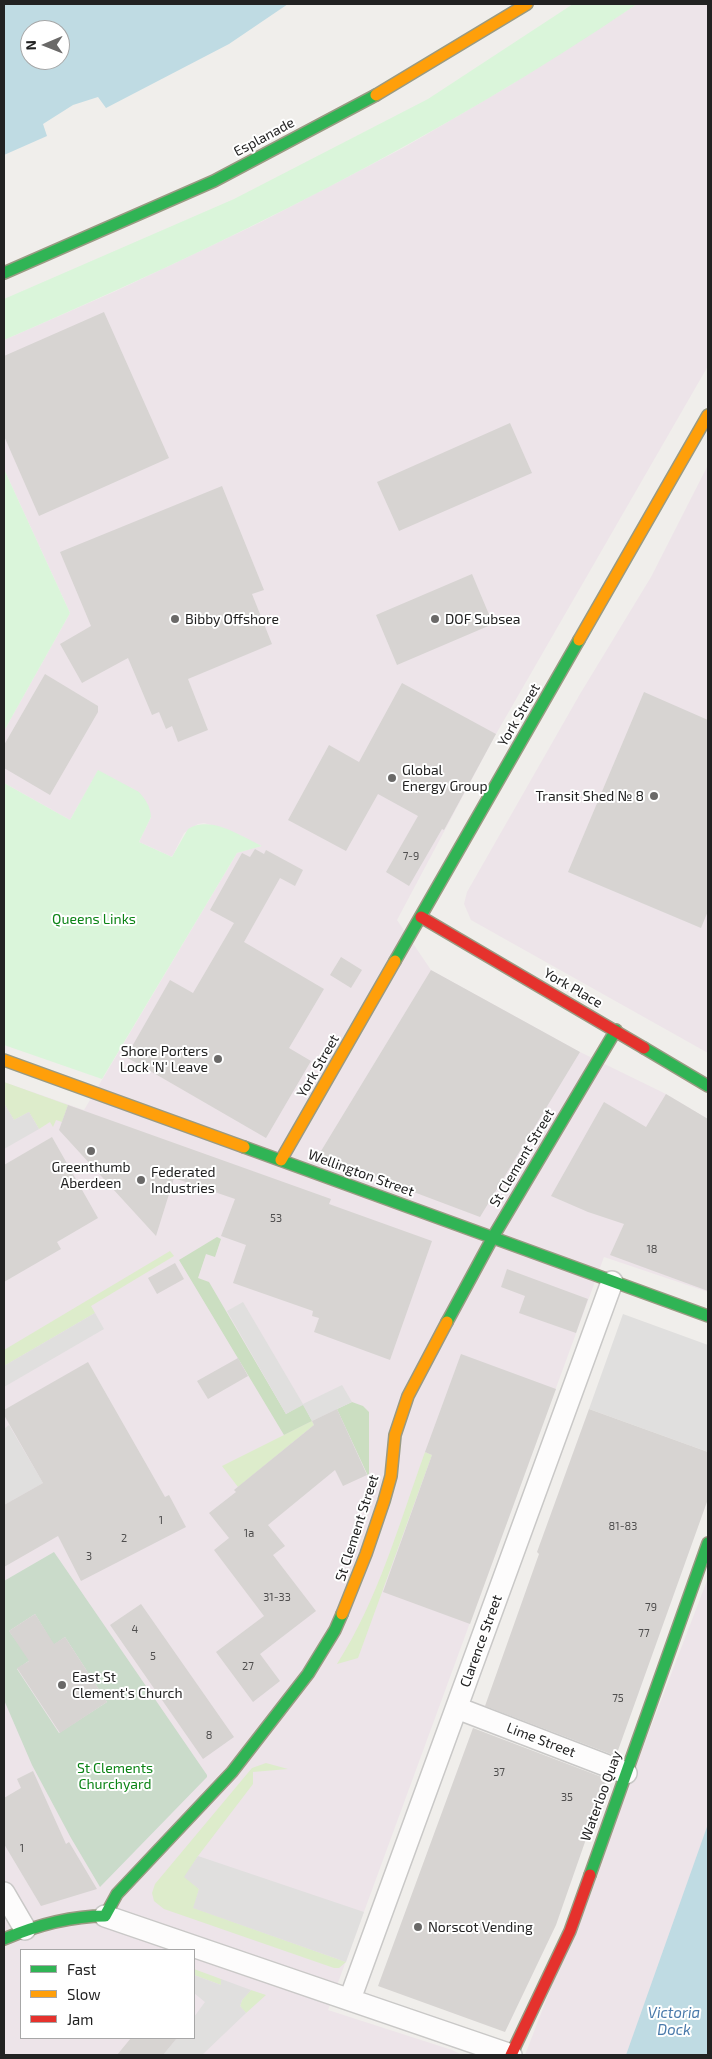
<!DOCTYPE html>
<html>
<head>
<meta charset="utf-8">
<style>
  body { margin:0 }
  #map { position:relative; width:712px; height:2059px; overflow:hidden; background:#f0eeeb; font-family:"Exo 2",sans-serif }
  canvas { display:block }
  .frame { position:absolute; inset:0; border:5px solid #222; pointer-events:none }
  .legend { position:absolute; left:20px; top:1949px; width:175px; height:90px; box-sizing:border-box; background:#fff; border:1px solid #a7a7a7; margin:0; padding:6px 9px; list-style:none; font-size:15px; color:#222 }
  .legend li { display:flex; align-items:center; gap:10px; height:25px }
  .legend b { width:25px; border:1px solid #a7a7a7 }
  .north { position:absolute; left:20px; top:20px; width:50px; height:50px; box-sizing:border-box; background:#fff; border:1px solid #a7a7a7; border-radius:50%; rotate:269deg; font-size:14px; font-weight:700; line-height:20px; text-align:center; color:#222 }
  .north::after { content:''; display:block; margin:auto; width:18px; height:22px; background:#6a6968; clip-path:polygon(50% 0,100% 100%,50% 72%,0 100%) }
</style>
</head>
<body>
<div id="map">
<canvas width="712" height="2059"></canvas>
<div class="frame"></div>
<ul class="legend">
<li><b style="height:6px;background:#30b455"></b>Fast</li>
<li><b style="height:6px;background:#ff9f0a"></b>Slow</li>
<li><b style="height:6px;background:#e5322d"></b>Jam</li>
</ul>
<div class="north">N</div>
</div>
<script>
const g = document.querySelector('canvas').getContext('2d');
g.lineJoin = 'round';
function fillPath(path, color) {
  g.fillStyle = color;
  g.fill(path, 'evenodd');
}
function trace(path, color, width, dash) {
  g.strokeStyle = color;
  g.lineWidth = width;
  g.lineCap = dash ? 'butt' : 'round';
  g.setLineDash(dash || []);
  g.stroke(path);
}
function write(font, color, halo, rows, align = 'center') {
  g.font = font + ' "Exo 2",sans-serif';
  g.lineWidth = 4;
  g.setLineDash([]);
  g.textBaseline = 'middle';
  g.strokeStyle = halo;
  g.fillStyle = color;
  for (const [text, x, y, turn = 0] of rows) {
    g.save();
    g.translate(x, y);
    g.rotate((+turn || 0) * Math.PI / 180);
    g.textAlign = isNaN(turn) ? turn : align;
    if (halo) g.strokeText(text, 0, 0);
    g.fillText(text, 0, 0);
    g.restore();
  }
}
const industrial = new Path2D(`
  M 637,4 L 708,4 L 708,366 L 496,734 L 397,920 L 431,970 L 580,1052 L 666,1094 L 708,1119 L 708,1292 L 604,1257 L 328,2010 L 452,2050 L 462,2055 L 4,2055 L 4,1082 L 84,1110 L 237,853 L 261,846 L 224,829 L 204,823 L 198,824 L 184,833 L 172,857 L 139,842 L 151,817 L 98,771 L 70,820 L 4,783 L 4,731 L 70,613 L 4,469 L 4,340 L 116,291 L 259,223 L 405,147 L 512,84 ZM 21,1950 L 194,1950 L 194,2038 L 21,2038 Z
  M 708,465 L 708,1053 L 471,920 L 464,904 L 467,892 L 580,694 L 651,577 Z
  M 708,1578 L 708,2055 L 525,2055 Z`);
const grass = new Path2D(`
  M 4,1082 L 68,1105 L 62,1122 L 56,1120 L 53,1127 L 50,1122 L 39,1129 L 29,1112 L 14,1120 L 5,1105 L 4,1106 Z
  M 170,1251 L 174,1256 L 91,1306 L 95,1313 L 4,1366 L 4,1350 Z
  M 312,1421 L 314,1425 L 238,1487 L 222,1466 Z
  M 425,1452 L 432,1455 L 358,1658 L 337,1664 C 378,1600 399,1524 425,1452 Z
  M 266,1763 L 288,1769 L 253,1772 L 253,1784 L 198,1856 L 185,1877 L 199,1889 L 194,1908 L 346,1962 L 339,1968 L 334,1968 L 164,1909 L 154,1901 L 152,1893 L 155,1884 L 252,1768 Z
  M 194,1969 L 221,1979 L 221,1985 L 194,1975 Z
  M 251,1990 L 266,1995 L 246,2013 L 240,2006 L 242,2000 Z`);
const forest = new Path2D(`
  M 217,1237 L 221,1239 L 215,1257 L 206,1254 L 198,1278 L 209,1282 L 286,1414 L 303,1404 L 312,1421 L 284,1435 L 179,1260 Z
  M 352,1402 L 363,1406 L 369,1412 L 369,1478 L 337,1409 Z`);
const cemetery = new Path2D(`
  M 54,1552 L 207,1775 L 207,1777 L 100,1887 L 71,1838 L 32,1765 L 4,1700 L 4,1581 ZM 35,1614 L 46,1632 L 52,1646 L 65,1637 L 107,1702 L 59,1733 L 17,1669 L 30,1660 L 9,1631 Z`);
const park = new Path2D(`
  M 573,4 L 637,4 C 439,139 224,245 4,340 L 4,299 L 234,199 L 428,99 Z
  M 4,469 L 70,613 L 4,731 Z
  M 98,770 L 139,792 C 146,800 150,806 151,817 L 139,842 L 172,857 L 188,829 C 211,815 240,836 262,846 L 237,853 L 102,1079 L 4,1045 L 4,783 L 70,820 Z`);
const parking = new Path2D(`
  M 5,1105 L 14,1120 L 29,1112 L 39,1129 L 4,1149 L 4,1106 Z
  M 243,1302 L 303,1404 L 342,1385 L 352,1402 L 312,1421 L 303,1405 L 286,1414 L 227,1311 Z
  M 95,1313 L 104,1329 L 4,1387 L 4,1366 Z
  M 623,1314 L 708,1345 L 708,1452 L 589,1409 Z
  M 9,1425 L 43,1483 L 4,1505 L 4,1429 Z
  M 198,1856 L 364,1912 L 346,1962 L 193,1908 L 199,1889 L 184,1877 Z
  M 194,1975 L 221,1985 L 221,1979 L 251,1990 L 242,2000 L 240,2006 L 246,2013 L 202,2055 L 163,2055 L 177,2038 L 194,2038 L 194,2017 L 205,2002 L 194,1993 Z`);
const water = new Path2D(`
  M 4,4 L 288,4 L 229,44 L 106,108 L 98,97 L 73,105 L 43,124 L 47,136 L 4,155 ZM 30,30 L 60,30 L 60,60 L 30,60 Z
  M 708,1824 L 708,2055 L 626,2055 Z`);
const building = new Path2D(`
  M 104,312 L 169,458 L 39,516 L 4,436 L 4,356 Z
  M 510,423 L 532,473 L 399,531 L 377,482 Z
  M 222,486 L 264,590 L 252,594 L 272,644 L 188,679 L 208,730 L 178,742 L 172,726 L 166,729 L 159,712 L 152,715 L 128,658 L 82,683 L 60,644 L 91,626 L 60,552 Z
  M 472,574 L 493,624 L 397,665 L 376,615 Z
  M 45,674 L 98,706 L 98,712 L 50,795 L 4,768 L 4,745 Z
  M 402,683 L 496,734 L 444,830 L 442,829 L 409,886 L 386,872 L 418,816 L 378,794 L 346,851 L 288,820 L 329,745 L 359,762 Z
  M 644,692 L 708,720 L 708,911 L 701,928 L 568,872 Z
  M 255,849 L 264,854 L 266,850 L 303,870 L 295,886 L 280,878 L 244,942 L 324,989 L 289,1048 L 311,1061 L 266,1138 L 126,1057 L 170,980 L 193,993 L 234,923 L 210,910 L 242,853 L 250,857 Z
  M 341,957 L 362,970 L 351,988 L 330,975 Z
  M 431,970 L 580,1052 L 480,1217 L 318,1156 Z
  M 666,1094 L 708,1119 L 708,1291 L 610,1255 L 624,1224 L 588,1212 L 551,1196 L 604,1102 L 646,1127 Z
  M 68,1105 L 331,1199 L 329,1204 L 432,1241 L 390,1360 L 314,1332 L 319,1318 L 312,1316 L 313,1311 L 233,1283 L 246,1245 L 221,1236 L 235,1199 L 174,1178 L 156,1236 L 59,1130 Z
  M 52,1137 L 98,1218 L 57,1242 L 61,1249 L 4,1282 L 4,1165 Z
  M 175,1263 L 184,1279 L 157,1294 L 148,1278 Z
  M 507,1269 L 588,1299 L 576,1333 L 519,1313 L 525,1296 L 501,1287 Z
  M 461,1354 L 556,1389 L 470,1624 L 383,1592 L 432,1455 L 425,1452 Z
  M 238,1358 L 248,1376 L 208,1399 L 197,1381 Z
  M 88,1362 L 165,1497 L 169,1495 L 186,1527 L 81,1581 L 58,1536 L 4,1567 L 4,1505 L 43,1483 L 4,1415 L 4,1410 Z
  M 337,1409 L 367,1475 L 343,1486 L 335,1470 L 268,1525 L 285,1546 L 273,1555 L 316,1611 L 260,1654 L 280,1681 L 253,1702 L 216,1652 L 264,1616 L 214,1550 L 229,1538 L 209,1513 L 236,1492 L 234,1490 L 314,1425 L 312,1421 Z
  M 589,1409 L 708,1452 L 708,1499 L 616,1756 L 485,1706 L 539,1554 L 537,1552 Z
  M 141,1604 L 234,1737 L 203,1759 L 110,1625 Z
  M 35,1614 L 54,1644 L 65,1637 L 107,1702 L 60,1733 L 17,1668 L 29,1661 L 9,1631 Z
  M 473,1728 L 607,1779 L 556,1925 L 505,2032 L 378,1986 Z
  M 33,1771 L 66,1844 L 69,1842 L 97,1889 L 41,1906 L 4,1844 L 4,1798 L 21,1788 L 17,1779 Z
  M 131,2038 L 177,2038 L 163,2055 L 117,2055 Z`);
const street = new Path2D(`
  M 457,1708 L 626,1773
  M 4,1893 L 25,1929
  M 105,1916 L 511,2055
  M 350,1999 L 612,1282`);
const fast = new Path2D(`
  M 4,273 L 214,181 L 376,95
  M 395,961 L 579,640
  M 644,1048 L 708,1086
  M 244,1147 L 708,1316
  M 447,1322 L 493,1237 L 616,1030
  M 590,1875 L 708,1543
  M 4,1939 C 37,1925 69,1916 105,1916 L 117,1894 L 232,1772 L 308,1674 L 335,1630 L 342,1614`);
const slow = new Path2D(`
  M 376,95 L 527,4
  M 579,640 L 708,415
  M 4,1060 L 244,1147
  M 281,1160 L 395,961
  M 342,1614 L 366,1554 L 384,1501 L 391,1476 L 395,1435 L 408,1396 L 447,1322`);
const jam = new Path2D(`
  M 421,917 L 644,1048
  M 511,2055 L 570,1931 L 590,1875`);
const markers = [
  [175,619,5,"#6a6968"],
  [435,619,5,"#6a6968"],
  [392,778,5,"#6a6968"],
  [654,796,5,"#6a6968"],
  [218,1059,5,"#6a6968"],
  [91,1151,5,"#6a6968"],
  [141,1180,5,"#6a6968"],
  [62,1685,5,"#6a6968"],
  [418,1927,5,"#6a6968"]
];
const numberNames = [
  ["7-9",411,856],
  ["53",276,1218],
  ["18",652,1249],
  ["1",161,1520],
  ["81-83",623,1526],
  ["1a",249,1533],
  ["2",124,1538],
  ["3",89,1556],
  ["31-33",277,1597],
  ["79",651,1607],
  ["4",135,1629],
  ["77",644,1633],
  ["5",153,1656],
  ["27",248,1666],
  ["75",618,1698],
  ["8",209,1735],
  ["37",499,1772],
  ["35",567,1797],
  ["1",22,1848]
];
const streetNames = [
  ["Esplanade",264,137,-28],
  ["York Street",519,715,-60],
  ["York Place",573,988,30],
  ["York Street",318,1066,-60],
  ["St Clement Street",522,1158,-59],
  ["Wellington Street",361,1173,20],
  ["St Clement Street",357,1528,-72],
  ["Clarence Street",481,1641,-70],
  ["Lime Street",541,1740,21],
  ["Waterloo Quay",601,1796,-70]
];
const poiNames = [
  ["Bibby Offshore",185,619],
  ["DOF Subsea",445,619],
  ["Global",402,770],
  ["Energy Group",402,786],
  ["Transit Shed № 8",644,796,"right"],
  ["Shore Porters",208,1051,"right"],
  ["Lock 'N' Leave",208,1067,"right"],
  ["Greenthumb",91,1167,"center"],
  ["Aberdeen",91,1183,"center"],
  ["Federated",151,1172],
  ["Industries",151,1188],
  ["East St",72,1677],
  ["Clement's Church",72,1693],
  ["Norscot Vending",428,1927]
];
const parkNames = [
  ["Queens Links",94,919],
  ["St Clements",115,1768],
  ["Churchyard",115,1784]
];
const waterNames = [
  ["Victoria",674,2013],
  ["Dock",674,2030]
];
fillPath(industrial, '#ede4e9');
fillPath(grass, '#ddeccb');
fillPath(forest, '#cbdec1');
fillPath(cemetery, '#cadbca');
fillPath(park, '#daf5da');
fillPath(parking, '#e0dfde');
fillPath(water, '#bfdbe3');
fillPath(building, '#d7d4d2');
trace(street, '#c9c8c7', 24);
trace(fast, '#999a82', 14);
trace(slow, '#999a82', 14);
trace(jam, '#999a82', 14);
trace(street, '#fdfcfc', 21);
trace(fast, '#30b455', 11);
trace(slow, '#ff9f0a', 11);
trace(jam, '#e5322d', 11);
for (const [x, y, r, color] of markers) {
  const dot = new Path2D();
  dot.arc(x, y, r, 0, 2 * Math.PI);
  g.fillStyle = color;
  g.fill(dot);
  trace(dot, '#fff', 2);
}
write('11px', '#4f4e4e', null, numberNames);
write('14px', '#222', '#fff', streetNames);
write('14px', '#222', '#fff', poiNames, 'left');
write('14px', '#0c8416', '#fff', parkNames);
write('italic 15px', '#4a7aab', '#fff', waterNames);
</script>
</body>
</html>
